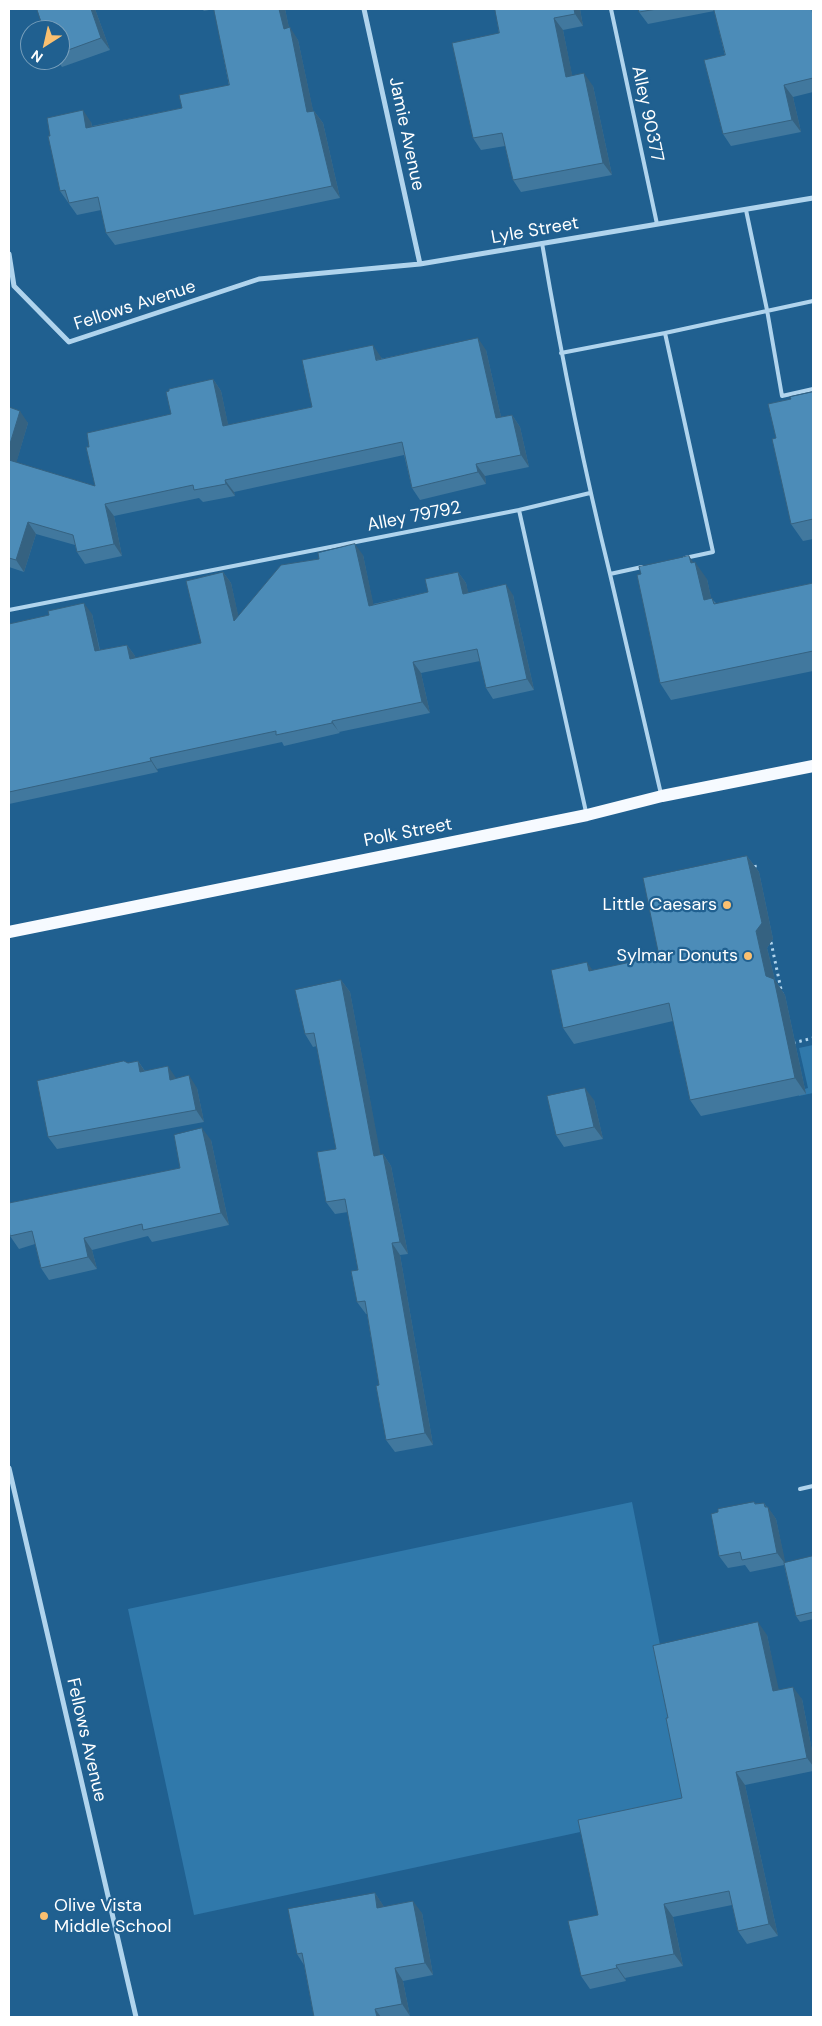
<!DOCTYPE html>
<html>
<head>
<meta charset="utf-8">
<style>
  body { margin:0 }
  #map { position:relative; width:822px; height:2026px; overflow:hidden; background:#206090; font-family:"DM Sans",sans-serif }
  canvas { display:block }
  .frame { position:absolute; inset:0; border:10px solid #fff; pointer-events:none }
  .north { position:absolute; left:20px; top:20px; width:50px; height:50px; box-sizing:border-box; background:#206090; border:1px solid #79a0bc; border-radius:50%; rotate:215deg; font-size:14px; font-weight:700; line-height:20px; text-align:center; color:#fff }
  .north::after { content:''; display:block; margin:auto; width:18px; height:22px; background:#fac070; clip-path:polygon(50% 0,100% 100%,50% 72%,0 100%) }
</style>
</head>
<body>
<div id="map">
<canvas width="822" height="2026"></canvas>
<div class="frame"></div>
<div class="north">N</div>
</div>
<script>
const g = document.querySelector('canvas').getContext('2d');
g.lineJoin = 'round';
function fillPath(path, color) {
  g.fillStyle = color;
  g.fill(path, 'evenodd');
}
function trace(path, color, width, dash) {
  g.strokeStyle = color;
  g.lineWidth = width;
  g.lineCap = dash ? 'butt' : 'round';
  g.setLineDash(dash || []);
  g.stroke(path);
}
function write(font, color, halo, rows, align = 'center') {
  g.font = font + ' "DM Sans",sans-serif';
  g.lineWidth = 4.5;
  g.setLineDash([]);
  g.textBaseline = 'middle';
  g.strokeStyle = halo;
  g.fillStyle = color;
  for (const [text, x, y, turn = 0] of rows) {
    g.save();
    g.translate(x, y);
    g.rotate((+turn || 0) * Math.PI / 180);
    g.textAlign = isNaN(turn) ? turn : align;
    if (halo) g.strokeText(text, 0, 0);
    g.fillText(text, 0, 0);
    g.restore();
  }
}
const green = new Path2D(`
  M 813,1045 L 813,1093 L 799,1096 L 798,1091 L 808,1088 L 799,1048 Z
  M 632,1502 L 692,1808 L 194,1915 L 128,1609 Z`);
const path = new Path2D(`
  M 755,865 L 756,872
  M 771,942 L 782,994
  M 793,1043 L 813,1038`);
const service = new Path2D(`
  M 611,9 L 657,224
  M 746,210 L 767,310 L 782,396 L 813,389
  M 542,243 C 561,354 583,465 610,574
  M 561,353 L 665,333
  M 519,510 L 590,493
  M 685,558 L 713,552 L 665,333 L 813,301
  M 642,567 L 610,574 L 661,794
  M 9,610 L 519,510 L 586,812
  M 800,1489 L 813,1486`);
const minor = new Path2D(`
  M 364,9 L 420,264
  M 9,254 L 14,286 L 69,342 L 259,279 L 420,264 L 813,198
  M 9,1468 L 136,2017`);
const primary = new Path2D(`
  M 9,932 L 587,815 L 662,796 L 813,766`);
const wall = new Path2D(`
  M 95,9 L 110,50 L 62,67 L 57,60 L 60,60 L 60,30 Z
  M 202,9 L 285,9 L 289,28 L 298,40 L 313,111 L 314,111 L 323,123 L 340,198 L 115,245 L 106,233 L 101,210 L 77,215 L 60,191 L 91,122 L 92,126 L 182,108 L 229,85 L 214,9 L 204,11 Z
  M 580,9 L 583,26 L 563,30 L 572,76 L 593,86 L 612,175 L 521,192 L 513,180 L 505,146 L 481,150 L 473,138 L 499,33 Z
  M 639,9 L 813,9 L 813,92 L 793,97 L 801,132 L 731,146 L 723,134 L 725,55 L 714,11 L 648,24 L 639,12 Z
  M 486,350 L 501,417 L 512,415 L 520,427 L 529,467 L 485,476 L 486,484 L 420,500 L 412,488 L 404,455 L 234,492 L 235,496 L 203,502 L 199,498 L 114,516 L 122,556 L 85,564 L 77,552 L 75,545 L 36,534 L 24,572 L 9,567 L 9,407 L 28,423 L 16,463 L 95,486 L 89,447 L 171,414 L 213,379 L 221,391 L 228,425 L 312,407 L 381,357 L 382,359 Z
  M 813,392 L 813,539 L 803,541 L 791,524 L 776,438 L 791,399 Z
  M 363,555 L 373,604 L 428,592 L 458,572 L 466,583 L 468,593 L 513,595 L 534,690 L 493,699 L 486,688 L 480,661 L 421,673 L 430,713 L 339,732 L 340,733 L 284,746 L 282,742 L 157,769 L 158,772 L 9,804 L 9,624 L 92,614 L 100,650 L 127,645 L 135,656 L 135,658 L 201,643 L 223,572 L 231,583 L 238,616 Z
  M 707,579 L 711,598 L 717,604 L 813,583 L 813,671 L 671,700 L 660,683 Z
  M 747,856 L 759,872 L 773,939 L 767,948 L 775,980 L 785,995 L 806,1094 L 701,1116 L 690,1100 L 673,1021 L 574,1044 L 563,1028 L 593,971 L 659,956 Z
  M 341,980 L 350,992 L 380,1155 L 383,1154 L 391,1166 L 408,1254 L 400,1255 L 433,1445 L 395,1452 L 386,1440 L 379,1385 L 367,1314 L 366,1314 L 357,1302 L 358,1270 L 348,1212 L 335,1214 L 326,1202 L 336,1149 L 317,1046 L 313,1047 L 305,1034 Z
  M 138,1061 L 145,1071 L 176,1078 L 197,1088 L 204,1122 L 57,1149 L 48,1137 L 128,1063 Z
  M 594,1100 L 603,1139 L 564,1147 L 556,1135 Z
  M 211,1140 L 229,1225 L 152,1242 L 148,1236 L 92,1250 L 97,1269 L 49,1280 L 41,1268 L 35,1244 L 19,1249 L 10,1236 L 180,1168 Z
  M 754,1502 L 756,1504 L 764,1503 L 776,1519 L 785,1563 L 813,1556 L 813,1619 L 800,1622 L 796,1616 L 784,1565 L 750,1572 L 745,1565 L 728,1568 L 719,1556 Z
  M 767,1635 L 778,1690 L 802,1699 L 813,1756 L 813,1771 L 745,1785 L 778,1936 L 747,1944 L 738,1931 L 732,1905 L 673,1917 L 683,1966 L 625,1978 L 626,1981 L 590,1989 L 581,1976 L 598,1915 L 682,1798 L 668,1718 Z
  M 375,1893 L 384,1907 L 422,1913 L 433,1975 L 403,1981 L 410,2016 L 403,2017 L 314,2017 L 304,1965 L 297,1954 Z`);
const shadedWall = new Path2D(`
  M 91,9 L 95,9 L 110,50 L 101,38 Z
  M 279,9 L 285,9 L 292,41 L 284,29 Z
  M 574,9 L 580,9 L 583,26 L 575,14 Z
  M 554,18 L 563,30 L 575,89 L 566,77 Z
  M 290,27 L 298,40 L 316,124 L 307,112 Z
  M 584,73 L 593,86 L 612,175 L 603,163 Z
  M 784,85 L 793,97 L 801,132 L 792,120 Z
  M 83,110 L 91,122 L 95,140 L 86,128 Z
  M 314,111 L 323,123 L 340,198 L 332,186 Z
  M 478,338 L 486,350 L 504,430 L 496,418 Z
  M 373,345 L 381,357 L 385,372 L 376,360 Z
  M 213,379 L 221,391 L 231,438 L 223,426 Z
  M 20,411 L 28,423 L 14,471 L 9,464 L 9,447 Z
  M 512,415 L 520,427 L 529,467 L 521,455 Z
  M 476,464 L 485,476 L 486,484 L 478,472 Z
  M 225,480 L 234,492 L 235,496 L 226,484 Z
  M 105,504 L 114,516 L 122,556 L 114,544 Z
  M 28,522 L 36,534 L 24,572 L 16,560 Z
  M 355,544 L 363,555 L 376,616 L 369,606 Z
  M 689,556 L 696,566 L 695,562 L 707,579 L 715,616 L 704,600 L 691,563 Z
  M 223,572 L 231,583 L 242,632 L 234,621 Z
  M 458,572 L 466,583 L 471,604 L 463,594 Z
  M 506,584 L 513,595 L 534,690 L 527,679 Z
  M 84,603 L 92,614 L 102,662 L 95,651 Z
  M 127,645 L 135,656 L 137,669 L 130,659 Z
  M 413,662 L 421,673 L 430,713 L 422,702 Z
  M 332,721 L 339,732 L 340,733 L 332,723 Z
  M 150,758 L 157,769 L 158,772 L 151,761 Z
  M 747,856 L 759,872 L 773,939 L 767,948 L 775,980 L 785,995 L 806,1094 L 795,1078 L 766,976 L 756,931 Z
  M 587,962 L 598,978 L 589,971 Z
  M 341,980 L 350,992 L 383,1168 L 374,1156 Z
  M 138,1061 L 146,1073 L 140,1072 Z
  M 168,1066 L 176,1078 L 179,1092 L 170,1080 Z
  M 189,1075 L 197,1088 L 204,1122 L 196,1110 Z
  M 585,1088 L 594,1100 L 603,1139 L 594,1127 Z
  M 202,1128 L 211,1140 L 229,1225 L 221,1213 Z
  M 383,1154 L 391,1166 L 408,1254 L 400,1242 Z
  M 84,1238 L 92,1250 L 97,1269 L 88,1257 Z
  M 392,1243 L 400,1255 L 433,1445 L 425,1433 Z
  M 764,1503 L 768,1510 L 768,1507 L 776,1519 L 786,1565 L 777,1553 Z
  M 758,1622 L 767,1635 L 782,1704 L 773,1691 Z
  M 793,1687 L 802,1699 L 813,1756 L 813,1766 L 807,1758 Z
  M 736,1772 L 745,1785 L 778,1936 L 769,1924 Z
  M 375,1893 L 383,1905 L 386,1920 L 377,1908 Z
  M 413,1901 L 422,1913 L 433,1975 L 425,1963 Z
  M 664,1904 L 673,1917 L 683,1966 L 674,1954 Z
  M 616,1965 L 625,1978 L 626,1981 L 617,1968 Z
  M 395,1968 L 403,1981 L 410,2016 L 402,2004 Z
  M 375,2009 L 381,2017 L 377,2017 Z`);
const building = new Path2D(`
  M 37,9 L 91,9 L 101,38 L 60,53 L 60,30 L 44,30 Z
  M 214,9 L 279,9 L 284,29 L 290,27 L 307,112 L 314,111 L 332,186 L 106,233 L 98,197 L 69,203 L 65,190 L 60,191 L 48,136 L 50,136 L 47,118 L 83,110 L 86,128 L 182,108 L 179,95 L 229,85 Z
  M 495,9 L 574,9 L 575,14 L 554,18 L 566,77 L 584,73 L 603,163 L 513,180 L 502,133 L 473,138 L 452,43 L 499,33 Z
  M 639,9 L 657,9 L 639,12 Z
  M 714,9 L 812,9 L 813,17 L 813,78 L 784,85 L 792,120 L 723,134 L 704,60 L 725,55 Z
  M 478,338 L 496,418 L 512,415 L 521,455 L 476,464 L 478,472 L 412,488 L 402,442 L 225,480 L 226,484 L 194,490 L 193,485 L 105,504 L 114,544 L 77,552 L 73,535 L 28,522 L 16,560 L 9,558 L 9,460 L 95,486 L 86,447 L 89,447 L 87,433 L 171,414 L 166,392 L 169,391 L 169,389 L 213,379 L 223,426 L 312,407 L 302,360 L 373,345 L 376,360 Z
  M 813,392 L 813,519 L 791,524 L 772,439 L 776,438 L 768,404 L 791,399 L 790,397 Z
  M 9,407 L 20,411 L 9,447 Z
  M 355,544 L 369,606 L 428,592 L 425,579 L 458,572 L 463,594 L 506,584 L 527,679 L 486,688 L 477,649 L 413,662 L 422,702 L 332,721 L 332,723 L 276,735 L 276,731 L 150,758 L 151,761 L 9,792 L 9,624 L 49,615 L 48,611 L 84,603 L 95,651 L 127,645 L 130,659 L 201,643 L 186,581 L 223,572 L 234,621 L 281,565 L 319,559 L 318,553 Z
  M 689,556 L 691,563 L 695,562 L 704,600 L 712,598 L 714,604 L 813,583 L 813,651 L 660,683 L 637,575 L 641,574 L 639,567 Z
  M 747,856 L 762,923 L 756,931 L 766,976 L 774,979 L 795,1078 L 690,1100 L 669,1003 L 563,1028 L 551,970 L 587,962 L 589,971 L 659,956 L 643,878 Z
  M 341,980 L 374,1156 L 383,1154 L 400,1242 L 392,1243 L 425,1433 L 386,1440 L 376,1386 L 379,1385 L 365,1301 L 357,1302 L 351,1271 L 358,1270 L 345,1199 L 326,1202 L 317,1152 L 336,1149 L 314,1033 L 305,1034 L 295,990 Z
  M 124,1061 L 128,1063 L 138,1061 L 140,1072 L 168,1066 L 170,1080 L 189,1075 L 196,1110 L 48,1137 L 37,1081 Z
  M 585,1088 L 594,1127 L 556,1135 L 547,1096 Z
  M 202,1128 L 221,1213 L 143,1230 L 142,1224 L 84,1238 L 88,1257 L 41,1268 L 32,1231 L 10,1236 L 9,1229 L 9,1203 L 180,1168 L 174,1135 Z
  M 754,1502 L 755,1504 L 764,1503 L 765,1507 L 768,1507 L 777,1553 L 742,1560 L 740,1552 L 719,1556 L 711,1514 L 718,1512 L 718,1509 Z
  M 813,1556 L 813,1612 L 796,1616 L 784,1563 Z
  M 758,1622 L 773,1691 L 793,1687 L 807,1758 L 736,1772 L 769,1924 L 738,1931 L 729,1891 L 664,1904 L 674,1954 L 616,1965 L 617,1968 L 581,1976 L 568,1921 L 598,1915 L 578,1820 L 682,1798 L 666,1718 L 668,1718 L 653,1646 Z
  M 375,1893 L 377,1908 L 413,1901 L 425,1963 L 395,1968 L 402,2004 L 375,2009 L 377,2017 L 314,2017 L 302,1953 L 297,1954 L 288,1909 Z`);
const markers = [
  [727,905,5,"#fac070"],
  [748,956,5,"#fac070"],
  [44,1916,5,"#fac070"]
];
const streetNames = [
  ["Alley 90377",647,114,78],
  ["Jamie Avenue",406,134,78],
  ["Lyle Street",535,231,-10],
  ["Fellows Avenue",135,306,-18],
  ["Alley 79792",414,517,-11],
  ["Polk Street",408,833,-11],
  ["Fellows Avenue",86,1740,77]
];
const poiNames = [
  ["Little Caesars",717,905],
  ["Sylmar Donuts",738,956],
  ["Olive Vista",54,1906,"left"],
  ["Middle School",54,1927,"left"]
];
fillPath(green, '#3079ab');
trace(path, '#b0d4ed', 3, [2.5, 4]);
trace(service, '#b0d4ed', 4);
trace(minor, '#b0d4ed', 5);
trace(primary, '#f6faff', 12);
fillPath(wall, '#41789e');
fillPath(shadedWall, '#356281');
fillPath(building, '#4c8cb8');
trace(building, '#356281', 1);
for (const [x, y, r, color] of markers) {
  const dot = new Path2D();
  dot.arc(x, y, r, 0, 2 * Math.PI);
  g.fillStyle = color;
  g.fill(dot);
  trace(dot, '#206090', 2);
}
write('18px', '#fff', '#206090', streetNames);
write('18px', '#fff', '#206090', poiNames, 'right');
</script>
</body>
</html>
